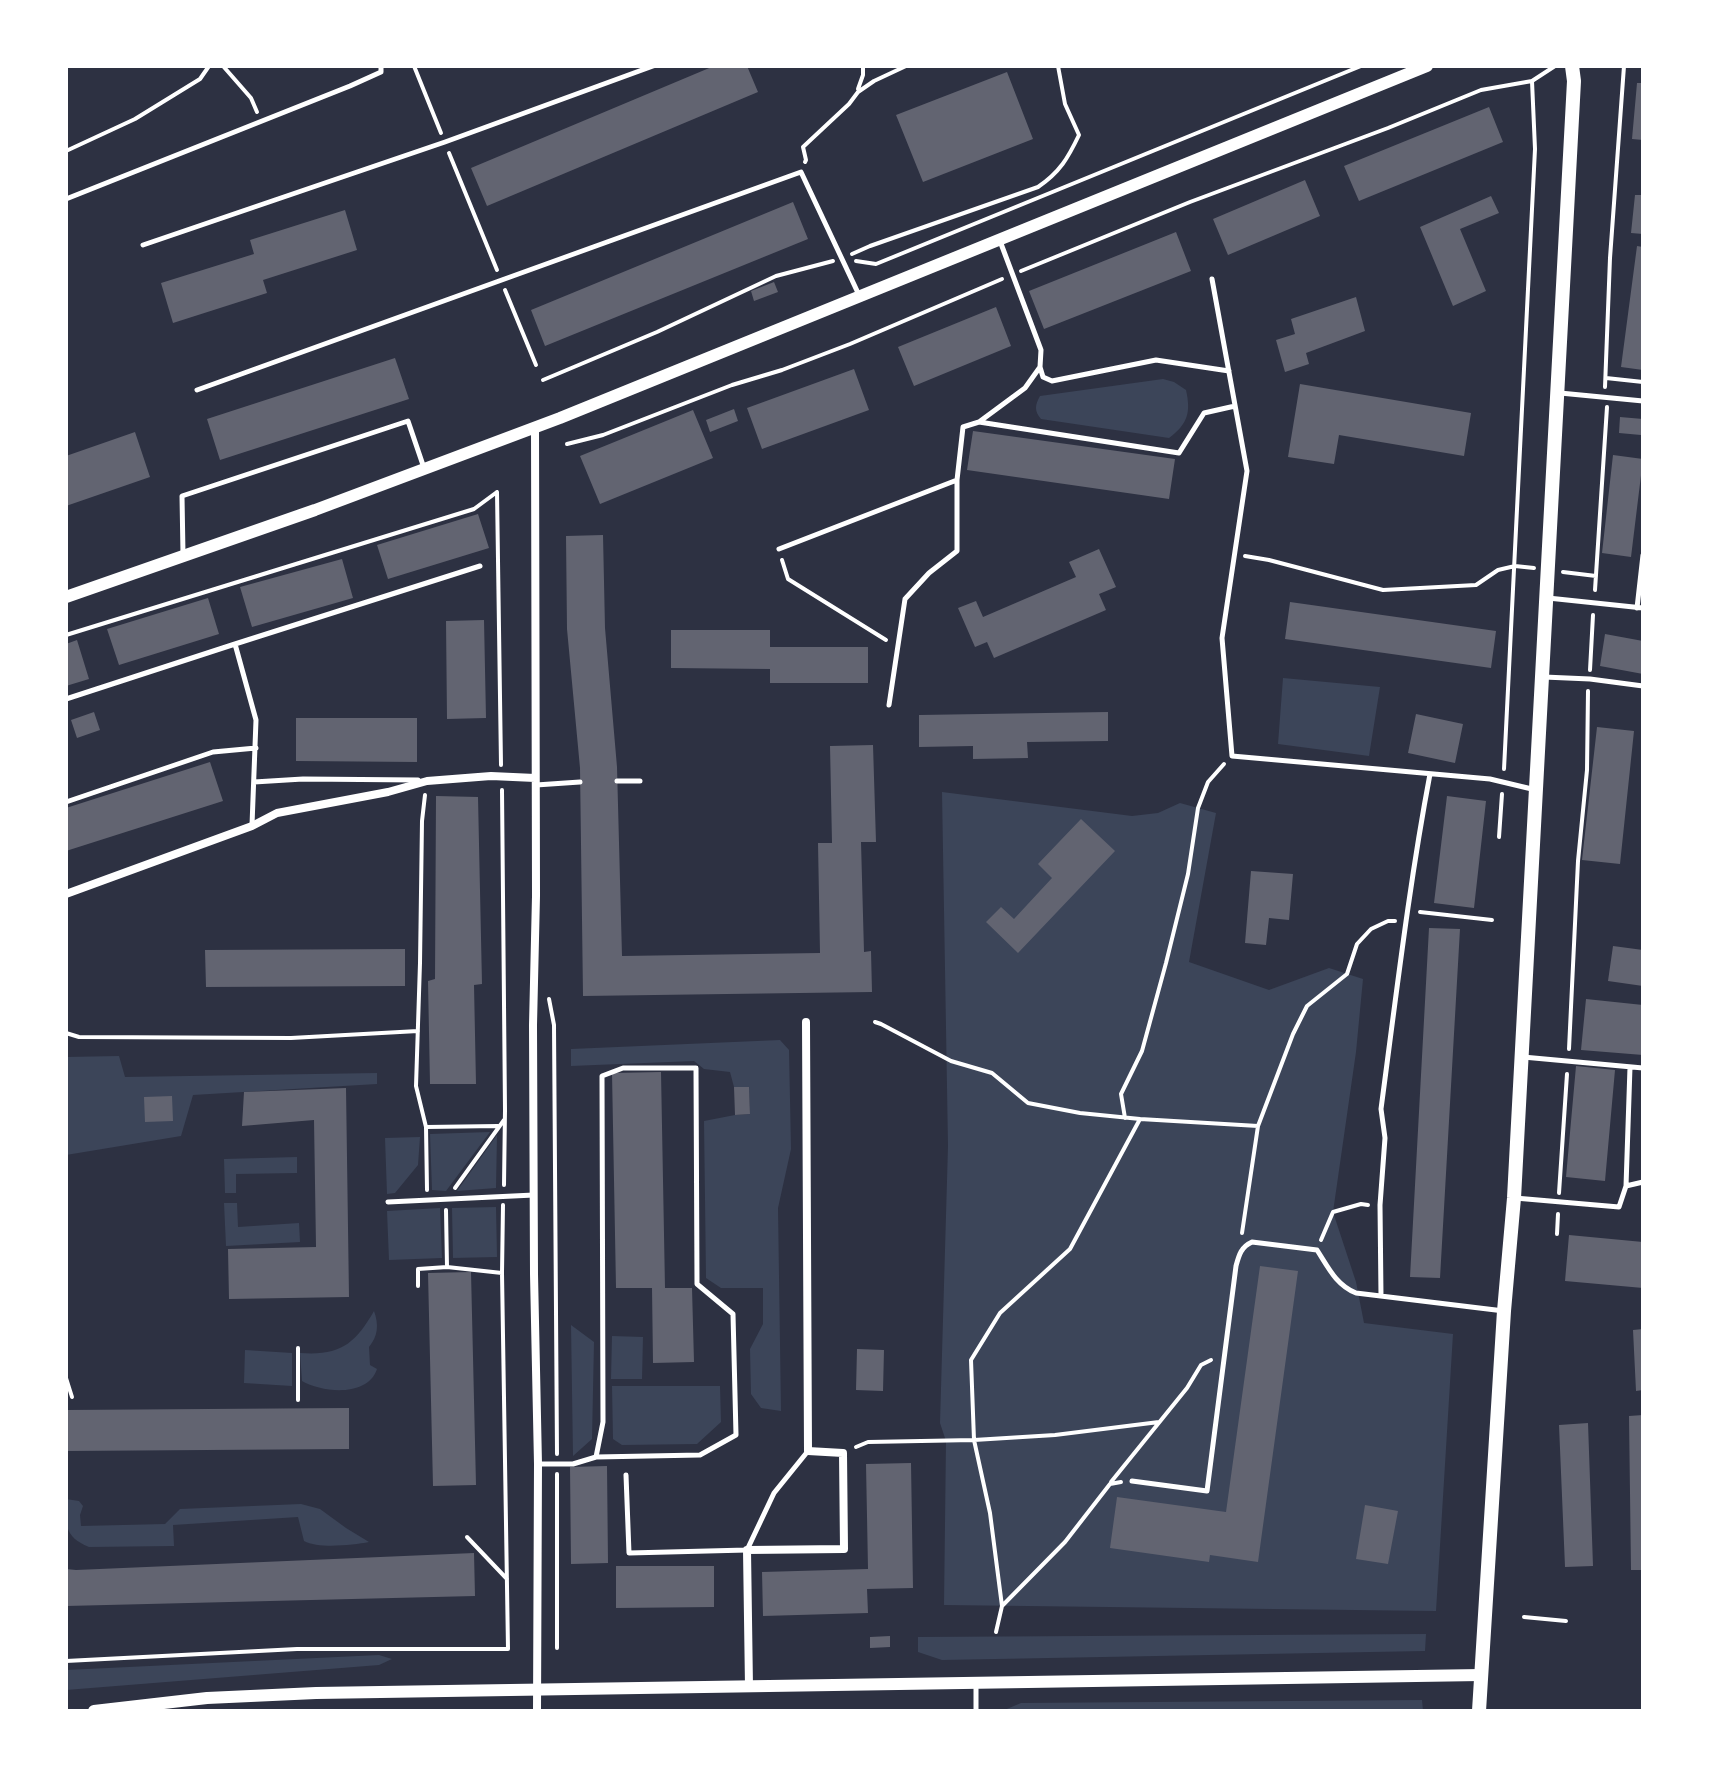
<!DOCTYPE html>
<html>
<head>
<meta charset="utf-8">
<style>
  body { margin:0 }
  #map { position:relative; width:1709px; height:1777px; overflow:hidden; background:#2d3142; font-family:Lora,serif }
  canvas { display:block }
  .frame { position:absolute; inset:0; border:68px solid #fff; pointer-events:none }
</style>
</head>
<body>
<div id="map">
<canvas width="1709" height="1777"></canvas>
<div class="frame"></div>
</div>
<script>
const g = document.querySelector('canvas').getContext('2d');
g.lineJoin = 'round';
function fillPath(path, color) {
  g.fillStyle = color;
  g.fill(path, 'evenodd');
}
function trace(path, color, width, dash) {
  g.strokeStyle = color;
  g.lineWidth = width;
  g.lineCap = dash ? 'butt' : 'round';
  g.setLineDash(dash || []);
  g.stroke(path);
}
const green = new Path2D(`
  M 1163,379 L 1174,382 L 1186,390 C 1191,412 1188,424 1169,438 L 1041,419 C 1034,411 1035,405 1040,396 Z
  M 1283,678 L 1380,687 L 1369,756 L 1278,744 Z
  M 942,792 L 1132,816 L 1158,813 L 1180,803 L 1216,813 L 1189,962 L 1269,990 L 1329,968 L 1363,979 L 1356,1052 L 1333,1212 L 1356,1282 L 1364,1323 L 1453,1334 L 1436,1611 L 944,1605 L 946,1441 L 940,1423 L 948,1146 Z
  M 780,1040 L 789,1050 L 791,1149 L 778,1208 L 781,1411 L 761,1408 L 751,1394 L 750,1349 L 763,1324 L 763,1288 L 721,1288 L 706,1278 L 704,1121 L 735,1115 L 750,1114 L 749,1087 L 734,1087 L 730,1072 L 704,1069 L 694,1061 L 571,1066 L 571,1049 Z
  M 119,1056 L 125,1077 L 377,1073 L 377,1084 L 193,1095 L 181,1136 L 66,1155 L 66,1057 Z
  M 490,1132 L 446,1191 L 432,1190 L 430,1134 Z
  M 497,1135 L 496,1188 L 457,1191 Z
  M 420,1137 L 418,1165 L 395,1193 L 387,1194 L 385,1138 Z
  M 297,1157 L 297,1173 L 236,1174 L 236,1193 L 225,1193 L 224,1159 Z
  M 224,1203 L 237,1203 L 238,1227 L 299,1223 L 300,1242 L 226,1246 Z
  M 496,1207 L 497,1257 L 453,1258 L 452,1208 Z
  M 440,1208 L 442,1258 L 389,1260 L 387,1211 Z
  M 374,1311 C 379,1325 378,1336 369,1347 L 370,1365 L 377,1369 C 368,1397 323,1393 302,1381 L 300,1353 C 340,1356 355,1344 374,1311 Z
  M 571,1325 L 594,1342 L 592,1439 L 573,1456 Z
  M 612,1336 L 643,1337 L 642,1379 L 611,1379 Z
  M 245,1350 L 292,1353 L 292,1386 L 244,1383 Z
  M 612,1386 L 720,1386 L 721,1422 L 697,1444 L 622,1445 L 613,1439 Z
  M 66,1499 L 79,1501 L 83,1506 L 80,1515 L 81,1526 L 165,1524 L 180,1509 L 301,1504 L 320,1509 L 346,1528 L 369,1542 C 353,1545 319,1549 304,1541 L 298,1517 L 173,1525 L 174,1546 L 89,1547 C 63,1536 66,1524 66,1499 Z
  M 1426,1634 L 1425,1651 L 942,1660 L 918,1652 L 918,1637 Z
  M 379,1655 L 392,1659 L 379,1665 L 66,1690 L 66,1670 Z
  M 1422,1700 L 1423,1711 L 1002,1711 L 1021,1703 Z`);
const building = new Path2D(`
  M 714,66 L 747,66 L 758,92 L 487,206 L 471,168 Z
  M 1007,72 L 1033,139 L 923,182 L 896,115 Z
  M 1637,83 L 1643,83 L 1643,140 L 1632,139 Z
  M 1489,107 L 1503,142 L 1359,201 L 1344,166 Z
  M 1305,180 L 1320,216 L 1228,255 L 1213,219 Z
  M 1635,195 L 1643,195 L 1643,234 L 1631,233 Z
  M 1491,196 L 1499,213 L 1460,229 L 1486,291 L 1453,306 L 1420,227 Z
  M 793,202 L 808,239 L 545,346 L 531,310 Z
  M 345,210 L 357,250 L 263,280 L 267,293 L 173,323 L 161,283 L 254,254 L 250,240 Z
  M 1176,232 L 1191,271 L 1044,329 L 1029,291 Z
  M 1637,246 L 1643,247 L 1643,370 L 1621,367 Z
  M 774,282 L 778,292 L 754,301 L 751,291 Z
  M 1356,297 L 1365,331 L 1306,353 L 1309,364 L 1285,372 L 1276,340 L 1295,334 L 1291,319 Z
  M 996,307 L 1011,346 L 914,386 L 898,347 Z
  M 395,358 L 409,399 L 220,460 L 207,419 Z
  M 854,369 L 869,410 L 762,449 L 747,408 Z
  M 1300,384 L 1471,413 L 1464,456 L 1339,435 L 1334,464 L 1288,457 Z
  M 734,409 L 738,421 L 710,432 L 706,420 Z
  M 693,410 L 713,458 L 600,504 L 580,456 Z
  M 1620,417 L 1643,419 L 1641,435 L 1619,433 Z
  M 973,431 L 1175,459 L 1169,499 L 967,470 Z
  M 135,432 L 150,477 L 66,506 L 66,456 Z
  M 1613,455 L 1643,459 L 1631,557 L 1602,553 Z
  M 478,514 L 489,548 L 388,579 L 377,545 Z
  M 603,535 L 605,628 L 617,767 L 622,956 L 820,953 L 818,843 L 832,843 L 830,746 L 873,745 L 876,842 L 861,842 L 864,952 L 871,951 L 872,992 L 583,996 L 580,768 L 567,629 L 566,536 Z
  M 1099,549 L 1116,587 L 1099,594 L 1106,610 L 994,658 L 987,642 L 975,647 L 958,608 L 976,601 L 983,617 L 1076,577 L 1069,562 Z
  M 342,559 L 353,598 L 252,627 L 240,587 Z
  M 208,598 L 219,634 L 119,665 L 107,629 Z
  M 1290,602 L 1496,631 L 1491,668 L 1285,639 Z
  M 484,620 L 486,718 L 447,719 L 446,621 Z
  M 671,630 L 770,630 L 770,647 L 868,647 L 868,683 L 770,683 L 770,669 L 671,668 Z
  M 1605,634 L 1643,641 L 1643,674 L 1600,666 Z
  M 77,640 L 89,679 L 66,686 L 66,644 Z
  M 94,712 L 100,730 L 77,738 L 71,720 Z
  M 1108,712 L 1108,741 L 1027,742 L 1028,758 L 973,759 L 973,746 L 919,747 L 919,715 Z
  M 1416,714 L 1463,724 L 1455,763 L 1408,753 Z
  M 296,718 L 417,718 L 417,762 L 296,761 Z
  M 1597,727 L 1634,731 L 1620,864 L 1582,860 Z
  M 210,762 L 223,801 L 66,851 L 66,808 Z
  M 436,796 L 478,797 L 482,984 L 474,985 L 476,1084 L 430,1084 L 428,981 L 435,979 Z
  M 1447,796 L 1486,801 L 1474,908 L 1434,903 Z
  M 1081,819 L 1115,851 L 1018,953 L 986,922 L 1001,907 L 1014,919 L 1052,878 L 1038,864 Z
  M 1251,871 L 1293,874 L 1289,920 L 1269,918 L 1266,945 L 1245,943 Z
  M 1429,928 L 1460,929 L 1440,1278 L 1410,1277 Z
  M 1613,946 L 1643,950 L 1643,986 L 1608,981 Z
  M 405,949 L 405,986 L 206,987 L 205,950 Z
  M 1586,999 L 1643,1005 L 1643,1055 L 1581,1050 Z
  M 1576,1066 L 1615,1070 L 1605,1181 L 1566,1177 Z
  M 661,1072 L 665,1288 L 692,1288 L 694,1362 L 653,1363 L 652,1288 L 616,1288 L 612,1073 Z
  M 734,1087 L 749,1087 L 750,1114 L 735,1115 Z
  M 346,1088 L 349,1297 L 229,1299 L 228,1249 L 316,1247 L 314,1120 L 242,1126 L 244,1092 Z
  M 172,1096 L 173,1121 L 145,1122 L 144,1097 Z
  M 1569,1235 L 1643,1242 L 1643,1288 L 1565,1281 Z
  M 1260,1266 L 1298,1271 L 1258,1562 L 1210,1555 L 1209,1562 L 1110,1548 L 1117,1497 L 1226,1512 Z
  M 471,1272 L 476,1485 L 433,1486 L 428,1273 Z
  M 1643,1329 L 1643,1390 L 1636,1391 L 1633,1330 Z
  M 857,1349 L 884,1350 L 883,1391 L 856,1390 Z
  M 349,1408 L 349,1449 L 66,1451 L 66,1410 Z
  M 1643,1415 L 1643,1570 L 1631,1570 L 1629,1416 Z
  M 1588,1423 L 1593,1566 L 1565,1567 L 1559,1425 Z
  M 911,1463 L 913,1588 L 867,1589 L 868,1613 L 763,1616 L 762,1572 L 868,1569 L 866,1464 Z
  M 607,1466 L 608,1563 L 571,1564 L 570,1467 Z
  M 1365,1505 L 1398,1511 L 1388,1564 L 1356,1559 Z
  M 474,1553 L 475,1596 L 66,1606 L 66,1569 L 76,1570 Z
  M 616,1566 L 714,1566 L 714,1607 L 616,1608 Z
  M 890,1636 L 890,1647 L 870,1648 L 870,1637 Z`);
const path = new Path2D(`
  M 223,66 L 251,98 L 257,112
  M 414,66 L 441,133
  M 858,89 L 863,75 L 863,66
  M 66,151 L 135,119 L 200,79 L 209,66
  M 449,153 L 497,270
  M 805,162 L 806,160 L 803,147 L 849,104 L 858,92 L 874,81 L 906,66
  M 852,254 L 870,246 L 1038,187 C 1060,172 1068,158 1079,135 L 1065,104 L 1058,66
  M 856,261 L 876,264 L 1361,66
  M 1021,271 L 1190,202 L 1388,128 L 1481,90 L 1532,81 L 1555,66
  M 505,290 L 536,365
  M 1606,378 L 1643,382
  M 543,380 L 657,332 L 776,276 L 833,261
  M 1605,387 L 1610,258 L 1624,66
  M 567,444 L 603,435 L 732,385 L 782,370 L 850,344 L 1002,279
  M 497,492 L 501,765
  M 1245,556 L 1269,560 L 1383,590 L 1476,585 L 1498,570 L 1515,566 L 1534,568
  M 782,560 L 788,579 L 886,640
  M 1563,572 L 1596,576
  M 1595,590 L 1607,407
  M 66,635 L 474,509 L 497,492
  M 1590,670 L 1593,615
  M 1504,769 L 1535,149 L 1532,81
  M 502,790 L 505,1110 L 504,1185
  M 425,795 L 422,821 L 420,963 L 416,1086 L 426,1127
  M 1499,837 L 1502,794
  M 1420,912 L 1492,920
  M 549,999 L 554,1025 L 557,1454
  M 875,1022 L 881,1024 L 951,1061 L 992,1073 L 1028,1103 L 1080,1113 L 1140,1119
  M 66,1033 L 79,1037 L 291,1038 L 418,1031
  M 1569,1049 L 1578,861 L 1587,770 L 1588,691
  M 1125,1118 L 1121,1094 L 1142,1051 L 1166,963 L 1188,874 L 1198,808 L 1208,782 L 1224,764
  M 455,1188 L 504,1120
  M 427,1190 L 426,1127 L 498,1126
  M 1559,1193 L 1567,1074
  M 446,1210 L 447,1267
  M 1242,1233 L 1258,1126 L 1293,1034 L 1307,1006 L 1347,974 L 1357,944 L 1371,929 L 1388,921 L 1395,921
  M 1557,1234 L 1558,1214
  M 1321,1240 L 1333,1212 L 1361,1204 L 1368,1205
  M 418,1286 L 418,1269 L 447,1267 L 502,1273
  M 298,1348 L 298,1400
  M 66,1378 L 72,1397
  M 1159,1422 L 1055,1435 L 974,1440 L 971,1360 L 1000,1313 L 1070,1249 L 1140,1119 L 1258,1126
  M 856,1447 L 868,1442 L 974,1440 L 990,1513 L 1002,1606
  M 1111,1482 L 1187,1388 L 1201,1365 L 1211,1360
  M 467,1537 L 507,1579
  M 1524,1617 L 1566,1621
  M 996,1632 L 1002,1606 L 1065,1542 L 1110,1484 L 1121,1482
  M 557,1648 L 557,1474
  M 66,1661 L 297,1649 L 508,1649 L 502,1273 L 503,1205`);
const service = new Path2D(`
  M 66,199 L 350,86 L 381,72 L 381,66
  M 1000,241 L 1041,350 L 1040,367 L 1043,377 L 1052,381 L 1156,360 L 1229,371
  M 143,245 L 445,142 L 653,66
  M 1212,279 L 1247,471 L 1222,638 L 1232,756 L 1490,779 L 1536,790
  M 1040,367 L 1025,388 L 979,422 L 1179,453 L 1204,413 L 1235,406
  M 197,390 L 801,172 L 859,295
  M 1560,393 L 1643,401
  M 779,549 L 957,480
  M 183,554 L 182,496 L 408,421 L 424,468
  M 1548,598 L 1643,608
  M 1637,608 L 1643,555
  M 235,644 L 480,566
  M 1544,677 L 1590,679 L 1643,686
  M 66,699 L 235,644 L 256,720 L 252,825
  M 889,705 L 905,599 L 929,573 L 957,551 L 957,480 L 963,427 L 979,422
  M 617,781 L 640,781
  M 254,782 L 303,779 L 418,780
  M 536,785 L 580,782
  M 66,802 L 213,752 L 256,748
  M 1523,1057 L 1643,1068
  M 1626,1186 L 1630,1067
  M 1515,1198 L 1619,1207 L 1626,1186 L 1643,1182
  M 388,1202 L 534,1195
  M 1381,1296 L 1380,1205 L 1385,1138 L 1381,1109 C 1396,997 1409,885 1430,774
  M 538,1464 L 573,1464 L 596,1457 L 603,1422 L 602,1076 L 623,1068 L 696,1068 L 697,1284 L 733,1314 L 736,1435 L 700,1455 L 596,1457
  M 626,1475 L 629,1553 L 747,1550 L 774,1493 L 808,1451
  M 1132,1481 L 1207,1491 L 1236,1266 C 1239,1255 1241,1247 1252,1242 L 1317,1250 C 1328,1267 1336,1285 1356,1293 L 1504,1311
  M 976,1711 L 976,1684`);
const minor = new Path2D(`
  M 535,428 L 536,896 L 533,1025 L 534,1274 L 538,1464 L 537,1711
  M 66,894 L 252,826 L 277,813 L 388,792 L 427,781 L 491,776 L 535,778
  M 749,1687 L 747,1550 L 844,1549 L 843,1453 L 808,1451 L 806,1022`);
const tertiary = new Path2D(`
  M 66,597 L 315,510 L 560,418 L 1427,66
  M 94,1711 L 207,1698 L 316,1693 L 1481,1675`);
const secondary = new Path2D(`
  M 1479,1711 L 1504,1311 L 1514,1198 L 1574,81 L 1572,66`);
fillPath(green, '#3c4559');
fillPath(building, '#626471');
trace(path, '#fff', 4);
trace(service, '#fff', 5);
trace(minor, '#fff', 8);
trace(tertiary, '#fff', 12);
trace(secondary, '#fff', 14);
</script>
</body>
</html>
